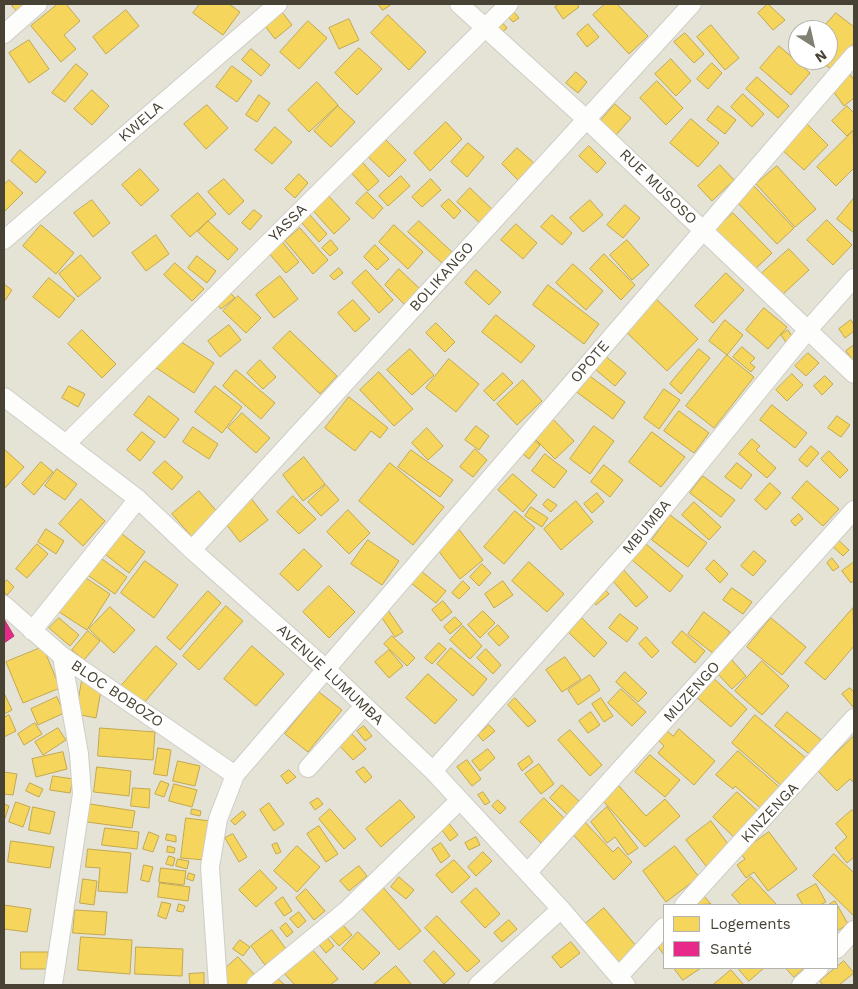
<!DOCTYPE html>
<html>
<head>
<meta charset="utf-8">
<style>
  body { margin:0 }
  #map { position:relative; width:858px; height:989px; overflow:hidden; background:#f0efe8; font-family:"Work Sans",sans-serif }
  canvas { display:block }
  .frame { position:absolute; inset:0; border:5px solid #474234; pointer-events:none }
  .legend { position:absolute; left:663px; top:904px; width:175px; height:65px; box-sizing:border-box; background:#fff; border:1px solid #b5b3ae; margin:0; padding:6px 9px; list-style:none; font-size:15px; color:#474234 }
  .legend li { display:flex; align-items:center; gap:10px; height:25px }
  .legend b { width:25px; border:1px solid #b5b3ae }
  .north { position:absolute; left:788px; top:20px; width:50px; height:50px; box-sizing:border-box; background:#fff; border:1px solid #b5b3ae; border-radius:50%; rotate:145deg; font-size:14px; font-weight:700; line-height:20px; text-align:center; color:#474234 }
  .north::after { content:''; display:block; margin:auto; width:18px; height:22px; background:#827f73; clip-path:polygon(50% 0,100% 100%,50% 72%,0 100%) }
</style>
</head>
<body>
<div id="map">
<canvas width="858" height="989"></canvas>
<div class="frame"></div>
<ul class="legend">
<li><b style="height:14px;background:#f6d55c"></b>Logements</li>
<li><b style="height:14px;background:#e7298a"></b>Santé</li>
</ul>
<div class="north">N</div>
</div>
<script>
const g = document.querySelector('canvas').getContext('2d');
g.lineJoin = 'round';
function fillPath(path, color) {
  g.fillStyle = color;
  g.fill(path, 'evenodd');
}
function trace(path, color, width, dash) {
  g.strokeStyle = color;
  g.lineWidth = width;
  g.lineCap = dash ? 'butt' : 'round';
  g.setLineDash(dash || []);
  g.stroke(path);
}
function write(font, color, halo, rows, align = 'center') {
  g.font = font + ' "Work Sans",sans-serif';
  g.lineWidth = 5;
  g.setLineDash([]);
  g.textBaseline = 'middle';
  g.strokeStyle = halo;
  g.fillStyle = color;
  for (const [text, x, y, turn = 0] of rows) {
    g.save();
    g.translate(x, y);
    g.rotate((+turn || 0) * Math.PI / 180);
    g.textAlign = isNaN(turn) ? turn : align;
    if (halo) g.strokeText(text, 0, 0);
    g.fillText(text, 0, 0);
    g.restore();
  }
}
const residential = new Path2D(`
  M 4,4 L 854,4 L 854,985 L 4,985 ZM 798,30 L 828,30 L 828,60 L 798,60 ZM 664,905 L 837,905 L 837,968 L 664,968 Z`);
const homes = new Path2D(`
  M 15,4 L 35,4 L 22,17 L 12,6 Z
  M 58,4 L 66,4 L 80,21 L 64,35 L 76,49 L 61,62 L 31,26 Z
  M 200,4 L 229,4 L 240,12 L 223,35 L 193,13 Z
  M 378,4 L 392,4 L 383,10 Z
  M 560,4 L 577,4 L 579,7 L 563,19 L 555,7 Z
  M 605,4 L 617,4 L 648,36 L 629,54 L 593,15 Z
  M 768,4 L 785,20 L 773,30 L 758,13 Z
  M 510,7 L 519,18 L 513,22 L 504,12 Z
  M 126,10 L 139,26 L 106,54 L 93,37 Z
  M 282,12 L 292,25 L 275,39 L 265,26 Z
  M 836,13 L 854,27 L 854,43 L 832,70 L 819,60 L 828,60 L 828,30 L 821,30 Z
  M 388,15 L 426,52 L 409,70 L 371,33 Z
  M 498,18 L 507,28 L 501,33 L 493,24 Z
  M 349,19 L 359,40 L 339,49 L 329,28 Z
  M 308,21 L 327,38 L 299,69 L 280,52 Z
  M 588,24 L 599,37 L 587,47 L 577,34 Z
  M 711,25 L 739,58 L 725,70 L 697,37 Z
  M 685,33 L 704,54 L 694,63 L 674,42 Z
  M 29,40 L 49,69 L 29,83 L 9,53 Z
  M 779,46 L 810,73 L 791,95 L 760,68 Z
  M 359,48 L 382,69 L 357,95 L 335,73 Z
  M 251,49 L 270,65 L 261,76 L 242,60 Z
  M 671,59 L 691,81 L 676,96 L 655,74 Z
  M 712,63 L 722,73 L 708,89 L 697,79 Z
  M 76,64 L 88,74 L 65,102 L 52,93 Z
  M 232,66 L 252,81 L 237,102 L 216,87 Z
  M 576,72 L 587,82 L 578,93 L 566,83 Z
  M 849,73 L 854,80 L 854,98 L 844,106 L 830,87 Z
  M 757,77 L 789,106 L 778,118 L 746,89 Z
  M 657,81 L 683,108 L 666,125 L 640,98 Z
  M 317,82 L 338,105 L 309,132 L 288,110 Z
  M 92,90 L 109,106 L 92,125 L 74,109 Z
  M 743,94 L 764,114 L 752,127 L 731,107 Z
  M 259,95 L 270,103 L 257,122 L 246,115 Z
  M 615,104 L 631,118 L 611,141 L 595,127 Z
  M 207,105 L 228,128 L 206,149 L 184,124 Z
  M 338,106 L 355,122 L 331,147 L 314,131 Z
  M 718,106 L 736,120 L 725,134 L 707,120 Z
  M 847,106 L 854,113 L 854,129 L 847,136 L 832,121 Z
  M 691,119 L 719,143 L 698,167 L 670,143 Z
  M 446,122 L 462,139 L 430,171 L 414,153 Z
  M 805,122 L 828,145 L 804,170 L 780,148 Z
  M 275,127 L 292,142 L 272,164 L 255,150 Z
  M 853,131 L 854,168 L 836,186 L 817,167 Z
  M 380,134 L 406,160 L 389,177 L 363,152 Z
  M 468,143 L 484,157 L 467,177 L 451,162 Z
  M 589,146 L 606,163 L 597,173 L 579,156 Z
  M 517,148 L 534,163 L 518,180 L 502,164 Z
  M 20,150 L 46,172 L 36,183 L 11,161 Z
  M 357,156 L 379,181 L 368,191 L 346,167 Z
  M 720,165 L 734,180 L 712,201 L 698,186 Z
  M 777,166 L 816,209 L 795,227 L 756,184 Z
  M 140,169 L 159,190 L 141,206 L 122,185 Z
  M 299,174 L 308,183 L 295,198 L 285,189 Z
  M 401,176 L 410,186 L 388,206 L 379,196 Z
  M 224,179 L 244,201 L 229,215 L 208,192 Z
  M 431,179 L 441,190 L 422,207 L 412,197 Z
  M 9,180 L 23,193 L 4,212 L 4,185 Z
  M 754,186 L 794,228 L 777,244 L 737,202 Z
  M 470,188 L 495,212 L 482,225 L 457,202 Z
  M 325,192 L 350,219 L 334,234 L 309,206 Z
  M 367,192 L 383,208 L 373,219 L 356,203 Z
  M 198,193 L 216,214 L 190,237 L 171,216 Z
  M 854,198 L 854,233 L 837,219 Z
  M 449,199 L 461,211 L 454,219 L 441,206 Z
  M 92,200 L 110,223 L 93,237 L 74,213 Z
  M 590,200 L 603,215 L 583,232 L 570,218 Z
  M 625,205 L 640,218 L 623,238 L 607,225 Z
  M 254,210 L 262,216 L 250,230 L 242,223 Z
  M 733,213 L 772,253 L 751,273 L 712,233 Z
  M 309,214 L 327,234 L 319,242 L 301,222 Z
  M 552,215 L 572,233 L 562,245 L 541,227 Z
  M 827,220 L 852,245 L 833,265 L 807,240 Z
  M 208,221 L 238,249 L 228,260 L 198,232 Z
  M 419,221 L 453,253 L 443,264 L 408,232 Z
  M 516,224 L 537,243 L 523,259 L 501,240 Z
  M 41,225 L 74,253 L 56,274 L 23,246 Z
  M 394,225 L 423,252 L 408,269 L 379,242 Z
  M 300,228 L 328,260 L 313,274 L 285,241 Z
  M 156,235 L 169,254 L 146,271 L 132,253 Z
  M 280,239 L 299,262 L 286,273 L 267,251 Z
  M 331,240 L 338,249 L 330,256 L 322,248 Z
  M 627,240 L 649,265 L 632,280 L 610,255 Z
  M 375,245 L 389,259 L 377,270 L 364,257 Z
  M 789,249 L 809,270 L 781,296 L 761,274 Z
  M 604,254 L 635,285 L 621,300 L 590,269 Z
  M 81,255 L 101,278 L 78,297 L 59,274 Z
  M 197,256 L 216,271 L 207,283 L 188,268 Z
  M 175,263 L 204,289 L 192,301 L 164,275 Z
  M 573,264 L 603,291 L 586,310 L 556,283 Z
  M 339,268 L 343,273 L 334,280 L 330,276 Z
  M 399,269 L 420,289 L 405,305 L 385,285 Z
  M 366,270 L 393,300 L 379,313 L 352,283 Z
  M 476,270 L 501,292 L 489,305 L 465,283 Z
  M 726,273 L 744,290 L 713,323 L 695,306 Z
  M 280,276 L 298,299 L 274,318 L 256,295 Z
  M 49,278 L 75,299 L 59,318 L 33,297 Z
  M 4,284 L 12,290 L 4,302 Z
  M 548,285 L 599,324 L 584,344 L 533,305 Z
  M 227,289 L 235,298 L 221,309 L 214,301 Z
  M 238,296 L 261,318 L 246,333 L 223,311 Z
  M 653,296 L 698,339 L 667,371 L 622,328 Z
  M 353,300 L 370,319 L 355,332 L 338,313 Z
  M 764,308 L 787,327 L 768,349 L 746,330 Z
  M 496,315 L 535,346 L 521,363 L 482,332 Z
  M 725,320 L 743,335 L 727,355 L 709,341 Z
  M 851,320 L 854,325 L 854,331 L 845,338 L 839,329 Z
  M 436,323 L 455,342 L 445,352 L 426,333 Z
  M 229,325 L 241,340 L 220,357 L 208,341 Z
  M 82,330 L 116,364 L 102,378 L 68,344 Z
  M 788,330 L 794,339 L 787,344 L 781,335 Z
  M 290,331 L 337,376 L 320,394 L 273,348 Z
  M 175,338 L 214,363 L 194,393 L 155,367 Z
  M 854,345 L 854,362 L 846,351 Z
  M 742,347 L 755,358 L 750,363 L 755,367 L 751,372 L 733,357 Z
  M 410,349 L 434,375 L 412,395 L 387,370 Z
  M 699,349 L 710,358 L 681,394 L 670,384 Z
  M 599,351 L 626,373 L 615,386 L 589,364 Z
  M 808,353 L 819,363 L 806,376 L 795,366 Z
  M 727,355 L 754,377 L 714,428 L 686,406 Z
  M 449,359 L 479,384 L 456,412 L 426,388 Z
  M 260,360 L 276,377 L 263,389 L 247,373 Z
  M 236,370 L 275,403 L 261,419 L 223,386 Z
  M 379,372 L 413,409 L 394,426 L 360,390 Z
  M 503,373 L 513,383 L 494,401 L 484,391 Z
  M 587,374 L 625,402 L 613,419 L 574,390 Z
  M 792,374 L 803,385 L 787,401 L 776,390 Z
  M 825,376 L 833,384 L 822,395 L 814,386 Z
  M 523,380 L 542,401 L 517,425 L 497,404 Z
  M 69,386 L 85,394 L 78,407 L 62,398 Z
  M 215,386 L 242,407 L 222,433 L 195,412 Z
  M 664,389 L 680,400 L 659,429 L 644,418 Z
  M 149,396 L 179,419 L 165,438 L 134,415 Z
  M 349,397 L 388,428 L 380,438 L 371,431 L 355,451 L 325,428 Z
  M 772,405 L 807,433 L 795,448 L 760,420 Z
  M 679,411 L 709,433 L 694,453 L 664,431 Z
  M 242,413 L 270,438 L 256,453 L 228,428 Z
  M 549,415 L 574,441 L 555,459 L 530,434 Z
  M 837,416 L 850,425 L 841,437 L 828,428 Z
  M 476,426 L 489,436 L 479,450 L 465,440 Z
  M 594,426 L 614,441 L 590,474 L 570,459 Z
  M 193,427 L 218,444 L 209,459 L 183,442 Z
  M 427,428 L 443,446 L 428,460 L 412,443 Z
  M 142,432 L 155,442 L 140,461 L 127,450 Z
  M 652,432 L 685,457 L 661,487 L 629,462 Z
  M 530,437 L 540,445 L 529,459 L 518,450 Z
  M 752,439 L 760,446 L 756,450 L 776,468 L 767,478 L 739,454 Z
  M 811,446 L 819,453 L 807,467 L 799,460 Z
  M 4,449 L 24,467 L 4,489 Z
  M 475,449 L 487,460 L 473,477 L 460,467 Z
  M 411,450 L 453,480 L 440,497 L 398,467 Z
  M 829,451 L 848,470 L 840,478 L 821,459 Z
  M 545,454 L 567,471 L 554,488 L 532,471 Z
  M 304,457 L 325,484 L 303,501 L 283,475 Z
  M 165,461 L 183,477 L 172,490 L 153,473 Z
  M 41,462 L 53,472 L 34,495 L 22,484 Z
  M 390,463 L 444,507 L 413,545 L 359,501 Z
  M 737,463 L 752,475 L 741,489 L 725,477 Z
  M 604,465 L 623,480 L 610,497 L 591,482 Z
  M 57,469 L 77,484 L 65,500 L 45,486 Z
  M 513,474 L 537,495 L 523,512 L 498,490 Z
  M 703,476 L 735,500 L 721,517 L 690,493 Z
  M 807,481 L 839,509 L 823,526 L 792,498 Z
  M 770,483 L 781,493 L 766,510 L 755,500 Z
  M 326,485 L 339,500 L 321,516 L 308,502 Z
  M 199,491 L 220,515 L 193,538 L 172,514 Z
  M 597,493 L 604,502 L 592,513 L 584,504 Z
  M 293,496 L 316,519 L 299,534 L 277,512 Z
  M 250,497 L 268,520 L 240,542 L 222,519 Z
  M 81,499 L 105,521 L 83,546 L 59,524 Z
  M 548,499 L 557,505 L 551,512 L 543,505 Z
  M 576,501 L 593,522 L 561,550 L 544,529 Z
  M 694,502 L 721,527 L 709,540 L 682,515 Z
  M 531,507 L 548,518 L 542,527 L 525,516 Z
  M 348,510 L 370,533 L 349,554 L 327,532 Z
  M 515,511 L 535,528 L 504,564 L 484,547 Z
  M 799,514 L 803,519 L 795,526 L 791,521 Z
  M 670,515 L 707,543 L 688,567 L 652,540 Z
  M 457,527 L 483,560 L 460,579 L 434,545 Z
  M 46,529 L 64,541 L 56,554 L 38,542 Z
  M 117,530 L 145,552 L 129,573 L 101,551 Z
  M 836,538 L 849,550 L 843,556 L 830,544 Z
  M 368,540 L 399,561 L 382,585 L 351,564 Z
  M 37,544 L 48,554 L 27,578 L 16,569 Z
  M 646,544 L 683,576 L 670,592 L 632,560 Z
  M 304,549 L 322,566 L 298,591 L 280,574 Z
  M 754,551 L 766,561 L 753,576 L 741,566 Z
  M 95,554 L 127,577 L 115,594 L 83,572 Z
  M 832,558 L 839,567 L 833,571 L 827,563 Z
  M 714,560 L 728,574 L 720,583 L 706,569 Z
  M 145,561 L 178,585 L 154,618 L 121,593 Z
  M 529,562 L 564,594 L 547,612 L 512,581 Z
  M 854,562 L 854,580 L 851,583 L 842,571 Z
  M 482,564 L 491,573 L 479,586 L 470,577 Z
  M 416,567 L 446,591 L 436,603 L 406,579 Z
  M 622,568 L 648,597 L 636,607 L 611,579 Z
  M 80,574 L 110,594 L 87,630 L 56,610 Z
  M 7,580 L 14,587 L 7,595 L 4,592 L 4,583 Z
  M 463,581 L 470,588 L 459,599 L 452,593 Z
  M 503,581 L 513,595 L 494,608 L 485,594 Z
  M 329,586 L 355,612 L 329,638 L 303,612 Z
  M 603,587 L 609,594 L 596,605 L 590,598 Z
  M 732,588 L 752,602 L 743,614 L 723,600 Z
  M 208,591 L 221,603 L 180,650 L 167,638 Z
  M 443,601 L 452,612 L 441,621 L 432,610 Z
  M 226,606 L 243,621 L 199,670 L 183,656 Z
  M 110,607 L 135,630 L 114,653 L 89,629 Z
  M 853,608 L 854,646 L 825,680 L 805,663 Z
  M 388,610 L 403,632 L 395,637 L 380,615 Z
  M 483,611 L 495,623 L 480,638 L 468,625 Z
  M 704,612 L 730,632 L 714,654 L 688,634 Z
  M 620,614 L 638,628 L 627,642 L 609,628 Z
  M 580,616 L 607,643 L 594,657 L 566,630 Z
  M 455,617 L 462,624 L 450,634 L 444,627 Z
  M 59,618 L 79,635 L 70,646 L 49,628 Z
  M 771,618 L 806,647 L 782,675 L 747,647 Z
  M 498,625 L 509,637 L 499,646 L 488,634 Z
  M 463,626 L 482,646 L 470,659 L 450,640 Z
  M 88,631 L 100,641 L 84,660 L 72,650 Z
  M 682,631 L 705,651 L 695,663 L 672,643 Z
  M 392,636 L 415,658 L 407,666 L 384,644 Z
  M 646,637 L 659,651 L 652,658 L 639,644 Z
  M 439,643 L 446,649 L 432,664 L 425,658 Z
  M 156,646 L 177,664 L 143,704 L 121,686 Z
  M 252,646 L 284,674 L 256,706 L 224,679 Z
  M 43,647 L 60,688 L 23,703 L 6,662 Z
  M 451,648 L 487,679 L 473,696 L 437,664 Z
  M 486,649 L 501,665 L 493,674 L 477,658 Z
  M 389,650 L 403,666 L 389,678 L 375,662 Z
  M 565,657 L 581,679 L 562,692 L 546,670 Z
  M 732,660 L 746,676 L 732,689 L 717,673 Z
  M 762,661 L 789,686 L 762,715 L 735,691 Z
  M 625,672 L 647,693 L 638,702 L 616,682 Z
  M 428,674 L 457,700 L 435,724 L 406,698 Z
  M 590,675 L 600,690 L 578,705 L 568,690 Z
  M 712,677 L 747,709 L 731,727 L 695,696 Z
  M 82,681 L 102,685 L 96,718 L 76,714 Z
  M 850,688 L 854,692 L 854,708 L 842,694 Z
  M 621,689 L 646,712 L 632,726 L 608,703 Z
  M 319,692 L 342,710 L 308,752 L 285,734 Z
  M 4,693 L 12,710 L 4,714 Z
  M 57,697 L 64,713 L 38,725 L 31,709 Z
  M 515,698 L 536,721 L 528,727 L 508,705 Z
  M 601,698 L 613,716 L 604,722 L 592,704 Z
  M 591,712 L 600,725 L 588,733 L 579,721 Z
  M 787,712 L 825,743 L 813,757 L 775,726 Z
  M 9,715 L 16,731 L 4,737 L 4,718 Z
  M 755,715 L 807,759 L 783,787 L 732,743 Z
  M 35,723 L 42,734 L 24,745 L 18,734 Z
  M 489,725 L 495,731 L 483,741 L 478,735 Z
  M 364,726 L 372,736 L 365,741 L 357,731 Z
  M 58,728 L 66,740 L 43,755 L 35,742 Z
  M 100,728 L 155,732 L 153,760 L 98,756 Z
  M 679,729 L 715,761 L 694,785 L 658,753 L 664,746 L 658,740 L 666,730 L 673,736 Z
  M 570,730 L 602,765 L 590,776 L 558,740 Z
  M 352,734 L 366,749 L 353,760 L 339,745 Z
  M 854,736 L 854,783 L 850,779 L 837,791 L 818,771 Z
  M 158,748 L 171,750 L 167,776 L 154,774 Z
  M 488,749 L 495,758 L 480,771 L 472,761 Z
  M 738,751 L 784,791 L 765,812 L 735,786 L 733,789 L 716,775 Z
  M 63,752 L 67,769 L 36,777 L 32,759 Z
  M 650,755 L 680,780 L 665,797 L 635,772 Z
  M 529,756 L 533,762 L 522,771 L 518,764 Z
  M 467,760 L 481,779 L 472,786 L 457,767 Z
  M 178,761 L 200,766 L 195,786 L 173,781 Z
  M 539,764 L 554,784 L 541,794 L 525,774 Z
  M 97,767 L 131,771 L 129,796 L 94,792 Z
  M 364,767 L 372,777 L 365,783 L 356,772 Z
  M 289,770 L 296,777 L 287,784 L 281,776 Z
  M 4,772 L 17,774 L 13,795 L 4,794 Z
  M 53,776 L 73,779 L 70,793 L 50,790 Z
  M 161,781 L 169,784 L 164,797 L 155,794 Z
  M 30,783 L 43,789 L 39,797 L 26,791 Z
  M 174,784 L 197,790 L 192,807 L 169,801 Z
  M 562,785 L 582,804 L 570,817 L 550,798 Z
  M 619,786 L 646,816 L 665,799 L 680,816 L 645,847 L 603,801 Z
  M 133,788 L 150,789 L 149,808 L 131,806 Z
  M 483,792 L 490,802 L 485,805 L 478,795 Z
  M 737,792 L 762,815 L 738,841 L 713,817 Z
  M 318,798 L 323,804 L 315,810 L 310,803 Z
  M 544,798 L 566,820 L 542,844 L 520,822 Z
  M 400,800 L 415,817 L 381,847 L 366,829 Z
  M 498,800 L 506,808 L 500,814 L 492,806 Z
  M 16,802 L 30,807 L 23,827 L 9,822 Z
  M 269,803 L 284,824 L 274,831 L 260,810 Z
  M 4,804 L 9,806 L 4,821 Z
  M 90,804 L 135,811 L 132,828 L 87,822 Z
  M 33,807 L 55,812 L 50,834 L 29,830 Z
  M 607,807 L 638,848 L 628,855 L 615,837 L 607,843 L 591,822 Z
  M 192,809 L 201,811 L 200,816 L 191,814 Z
  M 330,809 L 356,839 L 344,849 L 319,819 Z
  M 852,810 L 854,812 L 854,857 L 847,863 L 835,848 L 847,837 L 836,824 Z
  M 243,811 L 246,815 L 235,825 L 231,821 Z
  M 186,818 L 210,821 L 205,860 L 181,858 Z
  M 583,820 L 613,852 L 618,847 L 632,862 L 614,880 L 571,832 Z
  M 447,821 L 458,835 L 450,841 L 439,826 Z
  M 711,821 L 731,848 L 706,866 L 686,840 Z
  M 319,826 L 338,854 L 326,862 L 307,834 Z
  M 105,828 L 139,832 L 137,849 L 102,845 Z
  M 149,832 L 159,836 L 153,852 L 143,849 Z
  M 769,832 L 797,869 L 768,891 L 754,872 L 746,878 L 737,865 L 745,859 L 740,853 Z
  M 167,834 L 176,836 L 176,842 L 166,840 Z
  M 233,834 L 247,857 L 239,862 L 225,838 Z
  M 476,837 L 480,845 L 469,850 L 465,843 Z
  M 11,841 L 54,847 L 50,868 L 8,862 Z
  M 277,843 L 281,852 L 276,854 L 272,845 Z
  M 441,843 L 450,856 L 441,863 L 432,849 Z
  M 168,846 L 175,848 L 174,853 L 167,852 Z
  M 297,846 L 320,867 L 297,892 L 274,871 Z
  M 675,846 L 699,877 L 666,902 L 643,871 Z
  M 88,849 L 131,853 L 127,893 L 98,891 L 100,868 L 86,867 Z
  M 483,852 L 492,861 L 476,876 L 468,867 Z
  M 834,854 L 854,873 L 854,916 L 813,876 Z
  M 169,856 L 175,858 L 173,866 L 166,864 Z
  M 178,859 L 189,861 L 187,869 L 176,866 Z
  M 454,860 L 470,877 L 452,893 L 436,875 Z
  M 144,865 L 153,867 L 149,882 L 141,880 Z
  M 359,866 L 367,876 L 349,891 L 340,881 Z
  M 161,868 L 186,871 L 184,885 L 159,882 Z
  M 260,870 L 277,888 L 256,907 L 239,890 Z
  M 189,873 L 195,875 L 193,881 L 187,879 Z
  M 399,877 L 414,890 L 406,899 L 391,887 Z
  M 751,877 L 777,905 L 741,905 L 732,895 Z
  M 83,879 L 97,881 L 94,905 L 80,903 Z
  M 160,883 L 190,887 L 188,901 L 158,897 Z
  M 816,884 L 826,902 L 820,905 L 803,905 L 797,895 Z
  M 381,885 L 421,931 L 399,950 L 358,904 Z
  M 476,888 L 500,914 L 485,928 L 461,902 Z
  M 306,889 L 325,911 L 314,920 L 296,898 Z
  M 703,895 L 711,904 L 691,905 Z
  M 283,897 L 292,911 L 284,916 L 275,903 Z
  M 835,901 L 848,924 L 837,931 L 837,905 L 828,905 Z
  M 162,902 L 171,904 L 166,919 L 158,916 Z
  M 179,904 L 185,906 L 183,912 L 177,911 Z
  M 4,905 L 31,909 L 27,932 L 4,929 Z
  M 604,908 L 637,947 L 617,964 L 584,925 Z
  M 75,910 L 107,912 L 105,935 L 73,933 Z
  M 299,912 L 306,921 L 298,928 L 290,919 Z
  M 437,916 L 480,961 L 467,972 L 425,928 Z
  M 509,920 L 517,929 L 502,942 L 494,933 Z
  M 286,923 L 293,932 L 287,937 L 280,928 Z
  M 342,924 L 352,935 L 339,946 L 329,935 Z
  M 272,930 L 286,949 L 265,965 L 251,946 Z
  M 358,932 L 380,953 L 363,970 L 342,949 Z
  M 664,933 L 664,955 L 654,941 Z
  M 324,934 L 334,946 L 326,953 L 316,941 Z
  M 81,937 L 132,940 L 130,974 L 78,970 Z
  M 240,940 L 250,947 L 243,956 L 233,949 Z
  M 571,942 L 580,953 L 561,968 L 552,957 Z
  M 136,947 L 183,949 L 182,976 L 135,974 Z
  M 310,947 L 338,979 L 330,985 L 295,985 L 282,971 Z
  M 434,951 L 455,974 L 444,984 L 424,961 Z
  M 21,952 L 48,952 L 48,969 L 21,969 Z
  M 238,957 L 256,976 L 246,985 L 227,985 L 218,975 Z
  M 844,961 L 854,973 L 839,985 L 823,985 L 820,981 Z
  M 396,966 L 412,985 L 373,985 Z
  M 674,968 L 701,968 L 683,980 Z
  M 738,968 L 764,968 L 749,981 Z
  M 786,968 L 804,968 L 794,977 Z
  M 731,970 L 744,985 L 713,985 Z
  M 204,973 L 204,985 L 190,985 L 189,974 Z
  M 276,977 L 285,985 L 269,985 Z`);
const health = new Path2D(`
  M 4,619 L 14,636 L 4,643 Z`);
const street = new Path2D(`
  M 459,4 L 586,119 L 854,374
  M 4,34 L 38,4
  M 4,240 L 278,4
  M 4,397 L 138,499 L 192,550 L 326,669 L 433,771 L 561,909 L 626,985
  M 67,443 L 509,4
  M 192,550 L 692,4
  M 4,605 L 62,656 L 235,775
  M 32,631 L 138,499
  M 308,768 L 364,706
  M 433,771 L 634,544 L 807,331 L 854,278
  M 528,872 L 854,510
  M 684,905 L 854,718
  M 837,949 L 854,930
  M 619,976 L 664,927
  M 53,985 L 82,794 L 79,754 L 62,656
  M 218,985 L 210,867 L 218,819 L 235,775 L 854,55
  M 256,985 L 347,910 L 460,800
  M 478,985 L 561,909
  M 801,985 L 819,968`);
const streetNames = [
  ["KWELA",141,122,-41],
  ["RUE MUSOSO",658,187,44],
  ["YASSA",288,223,-45],
  ["BOLIKANGO",442,277,-48],
  ["OPOTE",590,362,-49],
  ["MBUMBA",647,527,-50],
  ["AVENUE LUMUMBA",330,675,43],
  ["MUZENGO",692,692,-48],
  ["BLOC BOBOZO",117,694,34],
  ["KINZENGA",770,813,-47]
];
fillPath(residential, '#e5e3d5');
fillPath(homes, '#f6d55c');
trace(homes, '#c2a950', 1);
fillPath(health, '#e7298a');
trace(health, '#b73070', 1);
trace(street, '#cecdc6', 20);
trace(street, '#fdfdfc', 18);
write('15px', '#474234', '#fff', streetNames);
</script>
</body>
</html>
